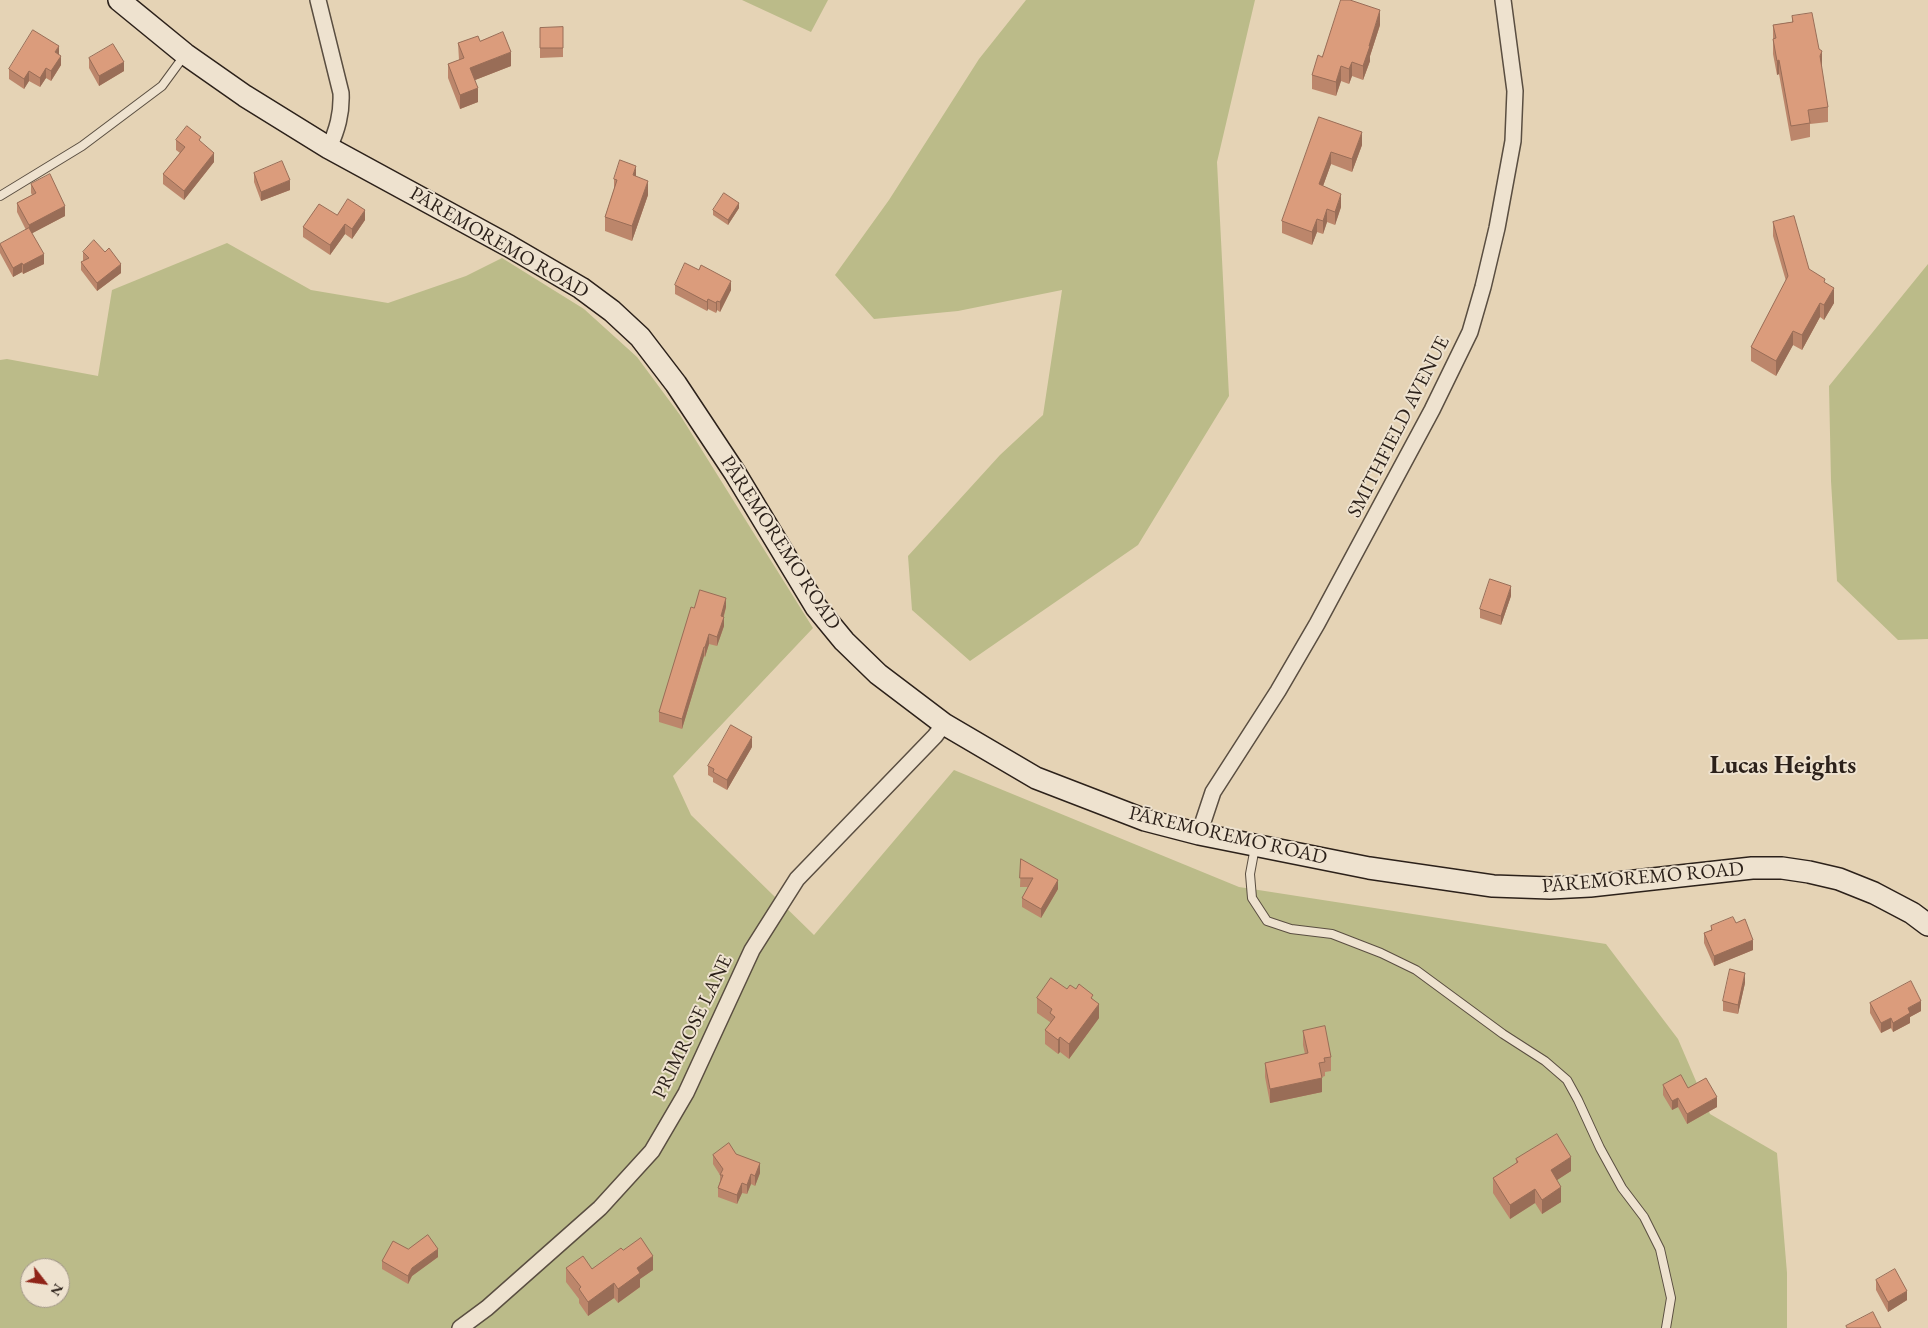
<!DOCTYPE html>
<html>
<head>
<meta charset="utf-8">
<style>
  body { margin:0 }
  #map { position:relative; width:1928px; height:1328px; overflow:hidden; background:#e5d3b5; font-family:"EB Garamond",serif }
  canvas { display:block }
  .north { position:absolute; left:20px; top:1258px; width:50px; height:50px; box-sizing:border-box; background:#eee2cf; border:1px solid #a09587; border-radius:50%; rotate:120deg; font-size:14px; font-weight:700; line-height:20px; text-align:center; color:#2c211a }
  .north::after { content:''; display:block; margin:auto; width:18px; height:22px; background:#8f2418; clip-path:polygon(50% 0,100% 100%,50% 72%,0 100%) }
</style>
</head>
<body>
<div id="map">
<canvas width="1928" height="1328"></canvas>
<div class="north">N</div>
</div>
<script>
const g = document.querySelector('canvas').getContext('2d');
g.lineJoin = 'round';
function fillPath(path, color) {
  g.fillStyle = color;
  g.fill(path, 'evenodd');
}
function trace(path, color, width, dash) {
  g.strokeStyle = color;
  g.lineWidth = width;
  g.lineCap = dash ? 'butt' : 'round';
  g.setLineDash(dash || []);
  g.stroke(path);
}
function write(font, color, halo, rows, align = 'center') {
  g.font = font + ' "EB Garamond",serif';
  g.lineWidth = 4;
  g.setLineDash([]);
  g.textBaseline = 'middle';
  g.strokeStyle = halo;
  g.fillStyle = color;
  for (const [text, x, y, turn = 0] of rows) {
    g.save();
    g.translate(x, y);
    g.rotate((+turn || 0) * Math.PI / 180);
    g.textAlign = isNaN(turn) ? turn : align;
    if (halo) g.strokeText(text, 0, 0);
    g.fillText(text, 0, 0);
    g.restore();
  }
}
const green = new Path2D(`
  M 742,0 L 828,0 L 811,32 Z
  M 1026,0 L 1255,0 L 1217,162 L 1229,396 L 1138,545 L 970,661 L 912,610 L 908,556 L 1000,455 L 1043,415 L 1062,290 L 958,311 L 874,319 L 835,275 L 889,200 L 979,59 Z
  M 227,243 L 311,290 L 388,303 L 466,276 L 502,258 L 584,309 L 637,357 L 680,415 L 813,628 L 673,776 L 691,815 L 814,935 L 954,770 L 1239,887 L 1606,944 L 1678,1039 L 1710,1114 L 1777,1153 L 1787,1273 L 1787,1328 L 0,1328 L 0,360 L 7,359 L 98,376 L 112,290 ZM 30,1268 L 60,1268 L 60,1298 L 30,1298 Z
  M 1928,264 L 1928,639 L 1898,640 L 1837,581 L 1831,481 L 1829,386 Z`);
const lane = new Path2D(`
  M 0,196 L 82,146 L 162,86 L 184,56
  M 1255,847 L 1250,874 L 1252,898 L 1267,921 L 1291,929 L 1332,934 L 1381,953 L 1416,970 L 1503,1034 L 1545,1061 L 1567,1080 L 1578,1100 L 1600,1148 L 1622,1188 L 1644,1217 L 1660,1249 L 1671,1298 L 1666,1328`);
const street = new Path2D(`
  M 318,0 L 341,93 C 342,114 337,130 329,148
  M 1199,834 L 1213,792 L 1278,691 L 1317,624 L 1432,410 L 1470,332 L 1483,287 L 1497,228 L 1513,141 L 1515,91 L 1503,0
  M 460,1328 L 487,1308 L 600,1208 L 652,1151 L 686,1093 L 752,950 L 797,879 L 935,736 L 944,724`);
const secondary = new Path2D(`
  M 119,0 L 185,54 L 245,96 L 329,148 L 509,246 L 581,288 L 612,311 L 640,337 L 676,384 L 735,473 L 816,607 L 844,641 L 878,674 L 944,724 L 1036,778 L 1145,820 L 1199,834 L 1369,868 L 1493,886 L 1550,888 L 1590,886 L 1752,868 L 1782,868 L 1809,872 L 1839,879 L 1874,893 L 1912,913 L 1928,925`);
const wall = new Path2D(`
  M 1792,16 L 1819,49 L 1822,65 L 1821,67 L 1828,107 L 1828,122 L 1810,124 L 1810,137 L 1791,141 L 1779,74 L 1777,75 L 1773,54 L 1773,25 L 1792,22 Z
  M 1380,25 L 1370,56 L 1370,61 L 1363,80 L 1352,76 L 1349,84 L 1341,81 L 1336,96 L 1312,89 L 1312,75 L 1322,57 Z
  M 563,27 L 563,57 L 540,58 L 540,28 Z
  M 458,43 L 511,66 L 475,80 L 478,102 L 460,109 L 448,78 L 448,64 L 459,60 Z
  M 59,54 L 61,65 L 51,81 L 46,78 L 40,87 L 29,81 L 24,89 L 9,79 L 9,69 Z
  M 89,58 L 124,71 L 99,86 L 89,68 Z
  M 1319,117 L 1362,145 L 1352,172 L 1331,164 L 1323,186 L 1341,207 L 1335,225 L 1327,222 L 1323,234 L 1317,232 L 1312,245 L 1282,233 L 1282,221 Z
  M 176,140 L 201,142 L 214,162 L 184,200 L 163,184 L 163,174 L 180,153 L 176,150 Z
  M 254,173 L 290,190 L 261,201 L 254,182 Z
  M 636,176 L 648,195 L 632,241 L 605,231 L 605,217 L 614,189 L 614,179 Z
  M 31,184 L 65,216 L 32,233 L 44,264 L 23,274 L 22,272 L 13,277 L 0,253 L 0,244 L 26,230 L 17,212 L 17,203 L 32,195 L 31,193 Z
  M 739,208 L 728,225 L 713,215 L 713,210 Z
  M 337,215 L 365,220 L 352,239 L 345,234 L 330,255 L 303,237 L 303,227 Z
  M 1773,222 L 1809,269 L 1825,283 L 1834,303 L 1824,320 L 1820,317 L 1802,350 L 1793,345 L 1776,376 L 1751,361 L 1751,347 L 1786,281 L 1773,236 Z
  M 83,252 L 121,273 L 97,291 L 81,270 L 81,262 L 83,261 Z
  M 675,285 L 731,290 L 720,312 L 717,310 L 716,313 L 708,309 L 707,311 L 675,294 Z
  M 1511,596 L 1501,625 L 1480,618 L 1480,609 Z
  M 726,607 L 724,616 L 724,626 L 717,646 L 709,644 L 705,657 L 704,656 L 682,729 L 659,722 L 659,712 L 694,608 Z
  M 752,747 L 727,790 L 713,782 L 713,778 L 708,775 L 708,766 Z
  M 1021,859 L 1058,889 L 1041,918 L 1022,907 L 1022,898 L 1028,887 L 1020,887 Z
  M 1736,923 L 1753,950 L 1714,966 L 1704,943 L 1704,933 L 1711,930 L 1711,926 Z
  M 1745,983 L 1738,1014 L 1723,1011 L 1723,1001 Z
  M 1076,989 L 1093,999 L 1099,1018 L 1069,1059 L 1060,1052 L 1058,1054 L 1045,1044 L 1045,1030 L 1050,1024 L 1050,1022 L 1037,1013 L 1037,998 Z
  M 1870,1003 L 1921,1011 L 1910,1017 L 1910,1023 L 1893,1032 L 1891,1028 L 1881,1033 L 1870,1013 Z
  M 1303,1031 L 1331,1057 L 1331,1071 L 1325,1072 L 1325,1076 L 1322,1077 L 1322,1092 L 1270,1103 L 1265,1077 L 1265,1063 L 1305,1054 L 1303,1045 Z
  M 1663,1085 L 1688,1088 L 1717,1107 L 1687,1124 L 1678,1107 L 1672,1110 L 1663,1095 Z
  M 736,1154 L 760,1173 L 755,1186 L 751,1184 L 747,1194 L 742,1193 L 737,1204 L 718,1197 L 718,1188 L 720,1181 L 720,1175 L 713,1164 L 713,1155 Z
  M 1516,1159 L 1571,1171 L 1557,1180 L 1561,1202 L 1542,1214 L 1535,1203 L 1510,1219 L 1493,1193 L 1493,1178 L 1516,1164 Z
  M 408,1249 L 438,1257 L 412,1276 L 408,1284 L 382,1269 L 382,1261 Z
  M 623,1250 L 653,1270 L 640,1279 L 640,1287 L 618,1303 L 614,1298 L 588,1316 L 579,1303 L 579,1299 L 566,1282 L 566,1268 L 592,1269 Z
  M 1876,1280 L 1907,1300 L 1888,1312 L 1876,1290 Z`);
const shadedWall = new Path2D(`
  M 1380,10 L 1380,25 L 1370,56 L 1370,61 L 1363,80 L 1363,66 L 1369,46 Z
  M 59,46 L 59,55 L 55,52 Z
  M 1822,51 L 1822,65 L 1820,70 L 1820,56 Z
  M 511,52 L 511,66 L 470,82 L 470,68 Z
  M 61,56 L 61,65 L 51,81 L 51,71 Z
  M 1779,60 L 1779,74 L 1777,75 L 1777,61 Z
  M 124,62 L 124,71 L 99,86 L 99,76 Z
  M 1352,62 L 1352,76 L 1349,84 L 1349,69 Z
  M 1341,66 L 1341,81 L 1336,96 L 1336,82 Z
  M 46,68 L 46,78 L 40,87 L 40,78 Z
  M 29,71 L 29,81 L 24,89 L 24,79 Z
  M 478,88 L 478,102 L 460,109 L 460,95 Z
  M 1362,132 L 1362,145 L 1352,172 L 1352,159 Z
  M 1331,152 L 1331,164 L 1319,197 L 1319,184 Z
  M 214,153 L 214,162 L 184,200 L 184,191 Z
  M 636,166 L 636,180 L 633,175 Z
  M 290,180 L 290,190 L 261,201 L 261,192 Z
  M 648,181 L 648,195 L 632,241 L 632,226 Z
  M 1341,194 L 1341,207 L 1335,225 L 1335,212 Z
  M 739,203 L 739,208 L 728,225 L 728,220 Z
  M 65,206 L 65,216 L 29,235 L 29,225 Z
  M 1327,209 L 1327,222 L 1323,234 L 1323,221 Z
  M 365,210 L 365,220 L 352,239 L 352,229 Z
  M 1317,219 L 1317,232 L 1312,245 L 1312,232 Z
  M 345,224 L 345,234 L 330,255 L 330,245 Z
  M 44,254 L 44,264 L 23,274 L 23,265 Z
  M 22,263 L 22,272 L 13,277 L 13,268 Z
  M 121,264 L 121,273 L 97,291 L 97,283 Z
  M 731,281 L 731,290 L 720,312 L 720,302 Z
  M 1834,288 L 1834,303 L 1824,320 L 1824,305 Z
  M 708,299 L 708,309 L 707,311 L 707,302 Z
  M 717,301 L 717,310 L 716,313 L 716,303 Z
  M 1820,303 L 1820,317 L 1802,350 L 1802,335 Z
  M 1793,331 L 1793,345 L 1776,376 L 1776,361 Z
  M 1511,586 L 1511,596 L 1501,625 L 1501,616 Z
  M 726,598 L 726,607 L 721,625 L 721,616 Z
  M 724,617 L 724,626 L 717,646 L 717,637 Z
  M 709,634 L 709,644 L 705,657 L 705,647 Z
  M 704,647 L 704,656 L 682,729 L 682,719 Z
  M 752,737 L 752,747 L 727,790 L 727,780 Z
  M 1058,880 L 1058,889 L 1041,918 L 1041,909 Z
  M 1753,940 L 1753,950 L 1714,966 L 1714,956 Z
  M 1745,973 L 1745,983 L 1738,1014 L 1738,1005 Z
  M 1921,1001 L 1921,1011 L 1910,1017 L 1910,1023 L 1893,1032 L 1893,1023 L 1908,1008 Z
  M 1099,1004 L 1099,1018 L 1069,1059 L 1069,1044 Z
  M 1891,1018 L 1891,1028 L 1881,1033 L 1881,1023 Z
  M 1060,1037 L 1060,1052 L 1058,1054 L 1058,1040 Z
  M 1322,1078 L 1322,1092 L 1270,1103 L 1270,1089 Z
  M 1717,1097 L 1717,1107 L 1687,1124 L 1687,1114 Z
  M 1678,1098 L 1678,1107 L 1672,1110 L 1672,1101 Z
  M 1571,1157 L 1571,1171 L 1551,1184 L 1551,1170 Z
  M 760,1163 L 760,1173 L 755,1186 L 755,1176 Z
  M 751,1174 L 751,1184 L 747,1194 L 747,1185 Z
  M 742,1183 L 742,1193 L 737,1204 L 737,1195 Z
  M 1561,1187 L 1561,1202 L 1542,1214 L 1542,1200 Z
  M 1535,1189 L 1535,1203 L 1510,1219 L 1510,1205 Z
  M 438,1249 L 438,1257 L 412,1276 L 408,1284 L 408,1276 L 412,1268 Z
  M 653,1256 L 653,1270 L 640,1279 L 640,1287 L 618,1303 L 618,1289 L 637,1268 Z
  M 614,1283 L 614,1298 L 588,1316 L 588,1302 Z
  M 1907,1291 L 1907,1300 L 1888,1312 L 1888,1302 Z`);
const building = new Path2D(`
  M 1341,0 L 1350,0 L 1380,10 L 1369,46 L 1370,46 L 1363,66 L 1352,62 L 1349,69 L 1341,66 L 1336,82 L 1312,75 L 1318,55 L 1322,57 Z
  M 1812,13 L 1819,49 L 1822,51 L 1820,56 L 1828,107 L 1808,110 L 1810,123 L 1791,126 L 1779,60 L 1777,61 L 1773,39 L 1776,38 L 1773,25 L 1793,22 L 1792,16 Z
  M 563,27 L 563,48 L 540,48 L 540,28 Z
  M 33,30 L 59,46 L 55,52 L 61,56 L 51,71 L 46,68 L 40,78 L 29,71 L 24,79 L 9,69 Z
  M 503,32 L 511,52 L 470,68 L 478,88 L 460,95 L 448,64 L 464,58 L 458,43 L 478,36 L 480,41 Z
  M 113,44 L 124,62 L 99,76 L 89,58 Z
  M 1319,117 L 1362,132 L 1352,159 L 1331,152 L 1319,184 L 1341,194 L 1335,212 L 1327,209 L 1323,221 L 1317,219 L 1312,232 L 1282,221 Z
  M 187,126 L 201,137 L 199,140 L 214,153 L 184,191 L 163,174 L 185,147 L 176,140 Z
  M 620,160 L 636,166 L 633,175 L 648,181 L 632,226 L 605,217 L 617,180 L 614,179 Z
  M 282,161 L 290,180 L 261,192 L 254,173 Z
  M 50,174 L 65,206 L 29,225 L 17,203 L 36,193 L 31,184 Z
  M 724,193 L 739,203 L 728,220 L 713,210 Z
  M 348,199 L 365,210 L 352,229 L 345,224 L 330,245 L 303,227 L 319,204 L 337,215 Z
  M 1794,216 L 1809,269 L 1825,279 L 1824,282 L 1834,288 L 1824,305 L 1820,303 L 1802,335 L 1793,331 L 1776,361 L 1751,347 L 1788,276 L 1773,222 Z
  M 29,228 L 44,254 L 23,265 L 22,263 L 13,268 L 0,244 Z
  M 94,240 L 105,252 L 109,248 L 121,264 L 97,283 L 81,262 L 89,258 L 83,252 Z
  M 685,263 L 699,270 L 701,265 L 731,281 L 720,302 L 717,301 L 716,303 L 708,299 L 707,302 L 675,285 Z
  M 1490,579 L 1511,586 L 1501,616 L 1480,609 Z
  M 700,590 L 726,598 L 721,616 L 724,617 L 717,637 L 709,634 L 705,647 L 704,647 L 682,719 L 659,712 L 691,607 L 694,608 Z
  M 731,725 L 752,737 L 727,780 L 713,772 L 714,769 L 708,766 Z
  M 1021,859 L 1058,880 L 1041,909 L 1022,898 L 1033,878 L 1020,878 Z
  M 1733,917 L 1736,923 L 1745,919 L 1753,940 L 1714,956 L 1704,933 L 1712,930 L 1711,926 Z
  M 1730,969 L 1745,973 L 1738,1005 L 1723,1001 Z
  M 1051,978 L 1067,989 L 1070,985 L 1076,989 L 1079,984 L 1093,995 L 1091,998 L 1099,1004 L 1069,1044 L 1060,1037 L 1058,1040 L 1045,1030 L 1055,1017 L 1050,1013 L 1052,1009 L 1037,998 Z
  M 1911,981 L 1921,1001 L 1908,1008 L 1910,1013 L 1893,1023 L 1891,1018 L 1881,1023 L 1870,1003 Z
  M 1325,1026 L 1331,1057 L 1324,1058 L 1325,1062 L 1319,1063 L 1322,1078 L 1270,1089 L 1265,1063 L 1308,1053 L 1303,1031 Z
  M 1681,1075 L 1688,1088 L 1706,1078 L 1717,1097 L 1687,1114 L 1678,1098 L 1672,1101 L 1663,1085 Z
  M 1557,1134 L 1571,1157 L 1551,1170 L 1561,1187 L 1542,1200 L 1535,1189 L 1510,1205 L 1493,1178 L 1518,1162 L 1516,1159 Z
  M 729,1143 L 736,1154 L 760,1163 L 755,1176 L 751,1174 L 747,1185 L 742,1183 L 737,1195 L 718,1188 L 723,1175 L 720,1175 L 723,1169 L 713,1155 Z
  M 428,1235 L 438,1249 L 412,1268 L 408,1276 L 382,1261 L 393,1241 L 408,1249 Z
  M 641,1238 L 653,1256 L 637,1268 L 640,1273 L 618,1289 L 614,1283 L 588,1302 L 579,1289 L 581,1287 L 566,1268 L 583,1256 L 592,1269 L 621,1248 L 623,1250 Z
  M 1895,1269 L 1907,1291 L 1888,1302 L 1876,1280 Z
  M 1873,1312 L 1881,1328 L 1847,1328 L 1846,1326 Z`);
const streetNames = [
  ["PĀREMOREMO ROAD",499,243,30],
  ["SMITHFIELD AVENUE",1399,427,-63],
  ["PĀREMOREMO ROAD",780,543,57],
  ["PĀREMOREMO ROAD",1228,836,13],
  ["PĀREMOREMO ROAD",1643,878,-5],
  ["PRIMROSE LANE",693,1027,-64]
];
const districtNames = [
  ["Lucas Heights",1783,766]
];
fillPath(green, '#bbbb89');
trace(lane, '#5a4e41', 10);
trace(street, '#5a4e41', 18);
trace(secondary, '#2c211a', 24);
trace(lane, '#eee2cf', 8);
trace(street, '#eee2cf', 15);
trace(secondary, '#eee2cf', 21);
fillPath(wall, '#bc866b');
fillPath(shadedWall, '#996d57');
fillPath(building, '#db9c7c');
trace(building, '#996d57', 1);
write('20px', '#2c211a', '#eee2cf', streetNames);
write('bold 25px', '#2c211a', '#eee2cf', districtNames);
</script>
</body>
</html>
